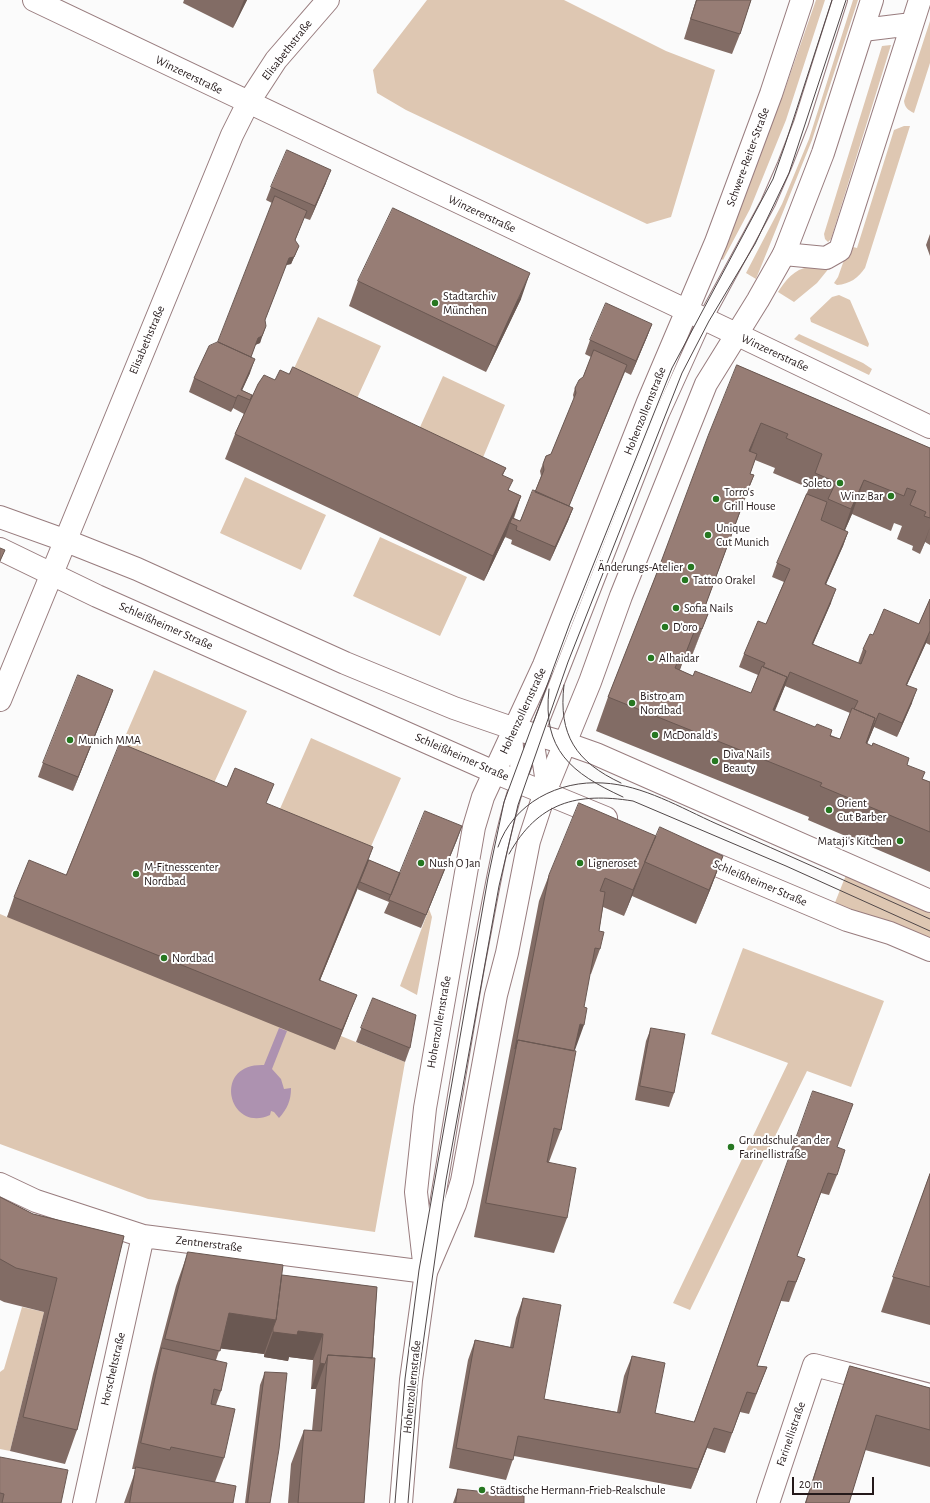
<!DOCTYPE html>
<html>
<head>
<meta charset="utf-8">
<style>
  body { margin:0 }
  #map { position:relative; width:930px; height:1503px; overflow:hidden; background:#fbfbfb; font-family:"Alegreya Sans",sans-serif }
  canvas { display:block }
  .scale { position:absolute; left:792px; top:1477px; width:82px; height:18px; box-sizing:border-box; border:2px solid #24191a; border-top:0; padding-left:5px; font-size:12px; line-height:14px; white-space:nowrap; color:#24191a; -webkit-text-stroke:3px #fff; paint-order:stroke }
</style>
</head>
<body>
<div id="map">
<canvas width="930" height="1503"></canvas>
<div class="scale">20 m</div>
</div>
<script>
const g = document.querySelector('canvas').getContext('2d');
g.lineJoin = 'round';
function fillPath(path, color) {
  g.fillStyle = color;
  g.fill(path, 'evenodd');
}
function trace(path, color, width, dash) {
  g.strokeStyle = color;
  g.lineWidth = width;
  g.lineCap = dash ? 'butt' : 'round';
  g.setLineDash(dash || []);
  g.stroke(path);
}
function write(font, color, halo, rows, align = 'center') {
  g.font = font + ' "Alegreya Sans",sans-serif';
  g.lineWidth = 4;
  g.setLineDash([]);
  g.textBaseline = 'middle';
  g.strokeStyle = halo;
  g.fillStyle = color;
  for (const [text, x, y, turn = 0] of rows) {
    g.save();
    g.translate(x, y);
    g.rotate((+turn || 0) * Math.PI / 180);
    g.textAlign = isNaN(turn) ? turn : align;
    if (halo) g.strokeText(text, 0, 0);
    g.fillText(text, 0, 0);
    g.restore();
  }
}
const green = new Path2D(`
  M 427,0 L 564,0 L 666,51 L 715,70 L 671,217 L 647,224 L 406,110 L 377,93 L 373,70 Z
  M 816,0 L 825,0 L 786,120 L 750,209 L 723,260 L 720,258 L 785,89 Z
  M 853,0 L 858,0 L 812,140 L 756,279 L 746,273 L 782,204 L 809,139 Z
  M 930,21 L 930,63 L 914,113 C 908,110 905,108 904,101 Z
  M 891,45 L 831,239 L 828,242 L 825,239 L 824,234 L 882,46 Z
  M 904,126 L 910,126 L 865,268 C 858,278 850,284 837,285 L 834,283 L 838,277 L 849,246 L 857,248 L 894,130 Z
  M 809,267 L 830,267 L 817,283 L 794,302 L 778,292 C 786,280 794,269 809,267 Z
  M 839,295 L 850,300 L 869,344 L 868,347 L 811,322 L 810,318 L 832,297 Z
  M 318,317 L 381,346 L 353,407 L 290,377 Z
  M 799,334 L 863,363 L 872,369 L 869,375 L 794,339 Z
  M 443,376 L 505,405 L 479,467 L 416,436 Z
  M 245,477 L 326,515 L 301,570 L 220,533 Z
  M 380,537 L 467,577 L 440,636 L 353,596 Z
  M 154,670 L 247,711 L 214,783 L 121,746 Z
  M 311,738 L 401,778 L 369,851 L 279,811 Z
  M 259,823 L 366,867 L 312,1000 L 349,1015 L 341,1036 L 405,1062 L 375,1232 L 148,1199 L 0,1144 L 0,914 L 7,917 L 22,880 L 59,895 Z
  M 846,875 L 930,913 L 930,942 L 834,905 Z
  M 429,909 L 432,917 L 417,995 L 400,986 Z
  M 743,948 L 884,1001 L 851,1087 L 807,1071 L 690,1310 L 673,1303 L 788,1063 L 711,1034 Z
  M 22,1307 L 44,1312 L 10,1451 L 0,1449 L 0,1372 L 4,1369 Z`);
const water = new Path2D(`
  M 279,1028 L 287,1031 L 272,1069 L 281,1079 L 284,1089 L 291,1088 C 291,1101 287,1109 279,1118 L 274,1112 L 271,1111 L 270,1115 C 229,1134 211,1063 264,1065 Z`);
const lane = new Path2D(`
  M 515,732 L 518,778
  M 536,737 L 544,790
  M 430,1246 C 446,1151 461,1057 478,962 C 490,901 499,841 518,782 L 662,414 L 705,319 L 768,203 L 785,164 L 801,123 L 840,0`);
const street = new Path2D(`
  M 863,30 L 912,24
  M 784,254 L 826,258 L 840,250 L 920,0
  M 736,334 L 930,427
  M 0,1184 L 36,1201 L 143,1236 L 426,1272
  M 84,1503 L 143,1236
  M 768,1503 L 814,1365 L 930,1395`);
const secondary = new Path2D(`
  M 34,0 L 736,334
  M 0,517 L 64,540 L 137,569 L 345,663 L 454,708 L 515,729 L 565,743 L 596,754 L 930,901
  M 0,549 L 97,596 L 494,772 L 606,818
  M 0,700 L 232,135 L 248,103 L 276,60 L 328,0
  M 693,855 L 847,920 L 890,933 L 930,950
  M 425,1271 L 416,1192 L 425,1108 L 474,827 L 483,797 L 544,665 L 648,402 L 716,242 L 771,94 L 802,0
  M 401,1503 L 411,1380 L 426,1272 L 455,1204 L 462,1181 L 496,995 L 507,953 L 529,841 L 545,792 L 590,682 L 621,596 L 706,384 L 758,300 L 784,254 L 823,153 L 872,0`);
const tram = new Path2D(`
  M 564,685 C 558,735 576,762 621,783
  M 549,689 C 542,750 571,773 623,797
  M 498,847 C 513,803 559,780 603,783 C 643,785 681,808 717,824 C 788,855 859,887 930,919
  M 509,854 C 538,802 577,792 633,801 L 786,866 L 930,931
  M 395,1503 L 405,1379 L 419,1270 L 488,878 L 504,802 L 570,623 L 672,368 L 773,179 L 785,145 L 832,0
  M 408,1503 L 418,1380 L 446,1180 L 499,886 L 518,805 L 568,662 L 682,373 L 709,321 L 755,244 L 789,173 L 846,0`);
const wall = new Path2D(`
  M 184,0 L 247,0 L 233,28 L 183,3 Z
  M 696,0 L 751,0 L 740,34 L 732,54 L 684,39 Z
  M 326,183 L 310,220 L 304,218 L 295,241 L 296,253 L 291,264 L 286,265 L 265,320 L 260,343 L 255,345 L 251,357 L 250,373 L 242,390 L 252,395 L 275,380 L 289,374 L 506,468 L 503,475 L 509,490 L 521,496 L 514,518 L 520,521 L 535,492 L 541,476 L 540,471 L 546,456 L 551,454 L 574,399 L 573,395 L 575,388 L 583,377 L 591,357 L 585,354 L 590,340 L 652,324 L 647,337 L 631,375 L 625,372 L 569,506 L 573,508 L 568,521 L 550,561 L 511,544 L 512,540 L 505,537 L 506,535 L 484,581 L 225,459 L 235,434 L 244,414 L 233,408 L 231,412 L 189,392 L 194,378 L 218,342 L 272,203 L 266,200 L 271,187 Z
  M 930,234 L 930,256 L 926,245 Z
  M 358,281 L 521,299 L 486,372 L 349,306 Z
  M 737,365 L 930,448 L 930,545 L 925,542 L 920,554 L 912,550 L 913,546 L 897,539 L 902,526 L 894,523 L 891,531 L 852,514 L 845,530 L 848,532 L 843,546 L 826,584 L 831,603 L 813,644 L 858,663 L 863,649 L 873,635 L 919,624 L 930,599 L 930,645 L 926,643 L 907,685 L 912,703 L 897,737 L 874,727 L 867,744 L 907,765 L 922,779 L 930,782 L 930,872 L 808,820 L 809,817 L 596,731 L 608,697 L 658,570 ZM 755,460 L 775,468 L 773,473 L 809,488 L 777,563 L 772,577 L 784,582 L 766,624 L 744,654 L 739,667 L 758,675 L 751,693 L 693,676 L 680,670 L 683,661 L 689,663 L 708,614 L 703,612 L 754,475 L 750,474 ZM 785,686 L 850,713 L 840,739 L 775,711 Z
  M 113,690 L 73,791 L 38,777 L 43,763 Z
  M 267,804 L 369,860 L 400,873 L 462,826 L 421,928 L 384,913 L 389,902 L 357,889 L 358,888 L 320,980 L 349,1015 L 335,1050 L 7,917 L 14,897 L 66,875 Z
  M 656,836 L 723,856 L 710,890 L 696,924 L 632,896 L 624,916 L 603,907 L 599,931 L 600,949 L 591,974 L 590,974 L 574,1050 L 561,1130 L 549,1162 L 567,1218 L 554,1253 L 474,1237 L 539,901 L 549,875 Z
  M 373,998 L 410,1048 L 405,1062 L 356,1042 Z
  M 651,1028 L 674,1093 L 669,1107 L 635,1100 L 646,1041 Z
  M 837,1147 L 837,1175 L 829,1195 L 821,1193 L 797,1256 L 805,1259 L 789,1302 L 781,1301 L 757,1366 L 767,1367 L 749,1414 L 740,1412 L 725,1453 L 707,1448 L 691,1489 L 514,1456 L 506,1480 L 449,1468 L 468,1360 L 475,1340 L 510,1347 L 516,1318 L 523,1298 L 544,1399 L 617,1412 L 624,1376 L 632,1356 L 655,1413 L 694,1422 Z
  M 930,1173 L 930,1325 L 881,1312 Z
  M 0,1197 L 33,1214 L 124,1236 L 77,1430 L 65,1464 L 10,1451 L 44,1312 L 4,1302 L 0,1300 Z
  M 188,1252 L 282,1275 L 377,1287 L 364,1503 L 288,1503 L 291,1464 L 304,1430 L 312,1431 L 316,1389 L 311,1389 L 313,1360 L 289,1357 L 288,1361 L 264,1357 L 264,1353 L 264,1354 L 220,1348 L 216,1360 L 221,1391 L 216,1405 L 224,1458 L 215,1482 L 233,1503 L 124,1503 L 136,1469 L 132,1469 L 153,1374 L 176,1286 Z
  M 850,1366 L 930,1388 L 930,1467 L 865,1450 L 849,1503 L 805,1503 L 838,1401 Z
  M 265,1372 L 270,1503 L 245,1503 L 260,1385 Z
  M 0,1457 L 61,1503 L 0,1503 Z
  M 458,1489 L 524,1503 L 453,1503 Z`);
const shadedWall = new Path2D(`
  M 244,0 L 247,0 L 233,28 Z
  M 331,170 L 326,183 L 310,220 L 315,206 Z
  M 299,246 L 291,264 L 286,265 L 289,258 Z
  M 530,273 L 521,299 L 486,372 L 496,347 Z
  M 652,324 L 647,337 L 631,375 L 636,361 Z
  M 266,326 L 260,343 L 255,345 L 258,338 Z
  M 255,359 L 250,373 L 240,395 L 241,390 Z
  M 238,395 L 233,408 L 231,412 L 236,398 Z
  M 761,423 L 748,458 L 749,451 Z
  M 864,480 L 852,514 L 839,544 L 851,509 Z
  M 521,496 L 511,524 L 510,523 L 506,535 L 484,581 L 493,556 Z
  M 573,508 L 568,521 L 550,561 L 555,547 Z
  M 930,527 L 925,542 L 920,554 Z
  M 848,532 L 843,546 L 820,598 L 825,584 Z
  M 836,589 L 831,603 L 807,658 L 812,644 Z
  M 708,614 L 695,648 L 689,663 L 702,629 Z
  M 696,627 L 683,661 L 670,694 L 683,660 Z
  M 930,631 L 926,643 L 901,698 L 906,685 Z
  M 790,672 L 785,686 L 760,745 L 773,710 L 787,677 Z
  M 917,689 L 912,703 L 897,737 L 902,723 Z
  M 113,690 L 108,704 L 73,791 L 78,777 Z
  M 879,713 L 874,727 L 863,753 L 866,743 Z
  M 462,826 L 457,840 L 421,928 L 426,915 Z
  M 373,847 L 366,867 L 312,1000 L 319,980 Z
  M 723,856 L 710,890 L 696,924 L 709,890 Z
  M 642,870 L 632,896 L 624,916 L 633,890 Z
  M 357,995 L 335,1050 L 342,1030 Z
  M 580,1024 L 584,1025 L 575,1050 L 570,1049 Z
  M 229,1313 L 276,1320 L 264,1354 L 216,1348 Z
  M 298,1331 L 323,1334 L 313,1360 L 289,1357 L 288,1361 L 264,1357 L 273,1332 Z
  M 320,1363 L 325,1364 L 316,1389 L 311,1389 Z
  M 714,1428 L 707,1448 L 691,1489 L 698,1469 Z`);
const building = new Path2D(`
  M 697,0 L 751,0 L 740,34 L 691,19 Z
  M 287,150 L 331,170 L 315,206 L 271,187 Z
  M 275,196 L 307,211 L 295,240 L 299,246 L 294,257 L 289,258 L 265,320 L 266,326 L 262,336 L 258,338 L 251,357 L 218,342 Z
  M 393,208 L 530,273 L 496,347 L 358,281 Z
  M 606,303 L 652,324 L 636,361 L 590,340 Z
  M 218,342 L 255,359 L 241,390 L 252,395 L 250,400 L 238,395 L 236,398 L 194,378 L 209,346 Z
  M 594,350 L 627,365 L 569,506 L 535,492 L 544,470 L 543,464 L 546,456 L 551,454 L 576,393 L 575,388 L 579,380 L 583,377 Z
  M 737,365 L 930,448 L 930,518 L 924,516 L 926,512 L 910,505 L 916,491 L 907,488 L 904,496 L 864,480 L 851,509 L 828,499 L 836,482 L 815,473 L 822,454 L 786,438 L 788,434 L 761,423 L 749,451 L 757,454 L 750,474 L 754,475 L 748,489 L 744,488 L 738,504 L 742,506 L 703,612 L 708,614 L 702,629 L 696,627 L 683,660 L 679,658 L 675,668 L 693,676 L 695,671 L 751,693 L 762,666 L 787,677 L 773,710 L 815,727 L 817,724 L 832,730 L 830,736 L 840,739 L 852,708 L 875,718 L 866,743 L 872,746 L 873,743 L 909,758 L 907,765 L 925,772 L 922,779 L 930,782 L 930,832 L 820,786 L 822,783 L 608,697 L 658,570 L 708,436 Z
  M 293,367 L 506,468 L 502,475 L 513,480 L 508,490 L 521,496 L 493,556 L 235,434 L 258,384 L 264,375 L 275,380 L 280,370 L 289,374 Z
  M 533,490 L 573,508 L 555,547 L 516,530 L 517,526 L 510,523 L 512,518 L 520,521 Z
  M 807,494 L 827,502 L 821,520 L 848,532 L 825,584 L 836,589 L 812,644 L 861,664 L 866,651 L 863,649 L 870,634 L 873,635 L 884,609 L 919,624 L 930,599 L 930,631 L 906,685 L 917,689 L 902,723 L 879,713 L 868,739 L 875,718 L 854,709 L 858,701 L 790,672 L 779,698 L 787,677 L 763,667 L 765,663 L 744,654 L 758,621 L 766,624 L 790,569 L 777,563 Z
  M 0,548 L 5,550 L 0,561 Z
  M 78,675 L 113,690 L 78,777 L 43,763 Z
  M 120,743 L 227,787 L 235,768 L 274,784 L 266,803 L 373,847 L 319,980 L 357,995 L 342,1030 L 14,897 L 29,860 L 66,875 Z
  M 579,803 L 656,836 L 633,890 L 605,878 L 600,891 L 605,892 L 599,931 L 604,932 L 600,949 L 595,948 L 584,1007 L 587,1008 L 584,1025 L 580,1024 L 574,1051 L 518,1040 L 515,1049 L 549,875 Z
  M 425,811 L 462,826 L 426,915 L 389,900 Z
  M 660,827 L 723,856 L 709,890 L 645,862 Z
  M 369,860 L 400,873 L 391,895 L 360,882 Z
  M 373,998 L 416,1015 L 410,1048 L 361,1028 Z
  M 651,1028 L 685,1034 L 674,1093 L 640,1086 Z
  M 518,1040 L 576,1051 L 561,1130 L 554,1128 L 547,1162 L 576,1168 L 567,1218 L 486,1203 Z
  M 813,1091 L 853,1104 L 837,1147 L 845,1150 L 837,1175 L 828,1173 L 797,1256 L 805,1259 L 796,1282 L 788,1281 L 757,1366 L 767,1367 L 756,1394 L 747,1392 L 732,1433 L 714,1428 L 698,1469 L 518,1436 L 513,1460 L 456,1448 L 475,1340 L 513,1348 L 523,1298 L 561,1305 L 544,1399 L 620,1413 L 632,1356 L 665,1363 L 655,1413 L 694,1422 Z
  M 930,1174 L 930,1287 L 893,1277 Z
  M 0,1197 L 33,1214 L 124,1236 L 77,1430 L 23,1417 L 57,1278 L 16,1268 L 0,1259 Z
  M 188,1252 L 283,1265 L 276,1320 L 229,1313 L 220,1351 L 165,1339 Z
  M 282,1275 L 377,1287 L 372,1358 L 328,1355 L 325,1364 L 320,1363 L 323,1334 L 298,1331 L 297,1335 L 273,1332 L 273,1328 L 276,1320 Z
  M 162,1348 L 227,1363 L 221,1391 L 214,1389 L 211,1404 L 235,1409 L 224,1458 L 171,1447 L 170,1450 L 141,1443 Z
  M 328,1355 L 375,1358 L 364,1503 L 298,1503 L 304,1430 L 321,1431 Z
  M 850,1366 L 930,1388 L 930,1430 L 876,1415 L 849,1503 L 806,1503 Z
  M 265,1372 L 287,1373 L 279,1449 L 270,1503 L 248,1503 Z
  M 0,1457 L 68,1470 L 61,1503 L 2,1503 L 4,1494 L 0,1493 Z
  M 136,1467 L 236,1486 L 233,1503 L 130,1503 Z
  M 458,1489 L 524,1496 L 524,1503 L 456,1503 Z`);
const markers = [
  [435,303,4,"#267721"],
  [840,483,4,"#267721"],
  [891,496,4,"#267721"],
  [716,499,4,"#267721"],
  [708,535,4,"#267721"],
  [691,567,4,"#267721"],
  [685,580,4,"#267721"],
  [676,608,4,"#267721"],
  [665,627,4,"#267721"],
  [651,658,4,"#267721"],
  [632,703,4,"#267721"],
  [655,735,4,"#267721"],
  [70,740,4,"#267721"],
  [715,761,4,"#267721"],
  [829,810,4,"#267721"],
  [900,841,4,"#267721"],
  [421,863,4,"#267721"],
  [580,863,4,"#267721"],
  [136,874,4,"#267721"],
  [164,958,4,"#267721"],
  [731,1147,4,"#267721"],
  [482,1490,4,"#267721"]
];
const streetNames = [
  ["Elisabethstraße",287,50,-52],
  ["Winzererstraße",189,75,26],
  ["Schwere-Reiter-Straße",748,157,-70],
  ["Winzererstraße",482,214,25],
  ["Elisabethstraße",147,340,-67],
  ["Winzererstraße",775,353,25],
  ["Hohenzollernstraße",645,411,-68],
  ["Schleißheimer Straße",166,626,24],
  ["Hohenzollernstraße",523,711,-65],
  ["Schleißheimer Straße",462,757,24],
  ["Schleißheimer Straße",760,883,23],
  ["Hohenzollernstraße",439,1022,-80],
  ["Zentnerstraße",209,1244,7],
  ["Horscheltstraße",113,1369,-77],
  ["Hohenzollernstraße",412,1387,-84],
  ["Farinellistraße",791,1434,-71]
];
const poiNames = [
  ["Stadtarchiv",443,296],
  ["München",443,310],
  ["Soleto",832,483,"right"],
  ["Torro's",724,492],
  ["Grill House",724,506],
  ["Winz Bar",883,496,"right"],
  ["Unique",716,528],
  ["Cut Munich",716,542],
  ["Änderungs-Atelier",683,567,"right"],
  ["Tattoo Orakel",693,580],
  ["Sofia Nails",684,608],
  ["D’oro",673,627],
  ["Alhaidar",659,658],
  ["Bistro am",640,696],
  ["Nordbad",640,710],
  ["McDonald's",663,735],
  ["Munich MMA",78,740],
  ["Diva Nails",723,754],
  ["Beauty",723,768],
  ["Orient",837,803],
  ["Cut Barber",837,817],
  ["Mataji's Kitchen",892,841,"right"],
  ["Nush O Jan",429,863],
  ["Ligneroset",588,863],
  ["M-Fitnesscenter",144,867],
  ["Nordbad",144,881],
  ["Nordbad",172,958],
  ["Grundschule an der",739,1140],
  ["Farinellistraße",739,1154],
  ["Städtische Hermann-Frieb-Realschule",490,1490]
];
fillPath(green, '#dec7b2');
fillPath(water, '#ad92b0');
trace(lane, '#987c7e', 16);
trace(street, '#987c7e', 24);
trace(secondary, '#987c7e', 24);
trace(lane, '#fff', 14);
trace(street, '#fff', 22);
trace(secondary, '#fff', 22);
trace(tram, '#504748', 1);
fillPath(wall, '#826c65');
fillPath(shadedWall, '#6a5852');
fillPath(building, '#977d75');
trace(building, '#6a5852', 1);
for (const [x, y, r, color] of markers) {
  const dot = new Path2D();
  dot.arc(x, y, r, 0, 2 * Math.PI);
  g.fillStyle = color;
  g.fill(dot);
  trace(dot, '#fff', 1.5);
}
write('12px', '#24191a', '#fff', streetNames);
write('12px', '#24191a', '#fff', poiNames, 'left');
</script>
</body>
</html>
